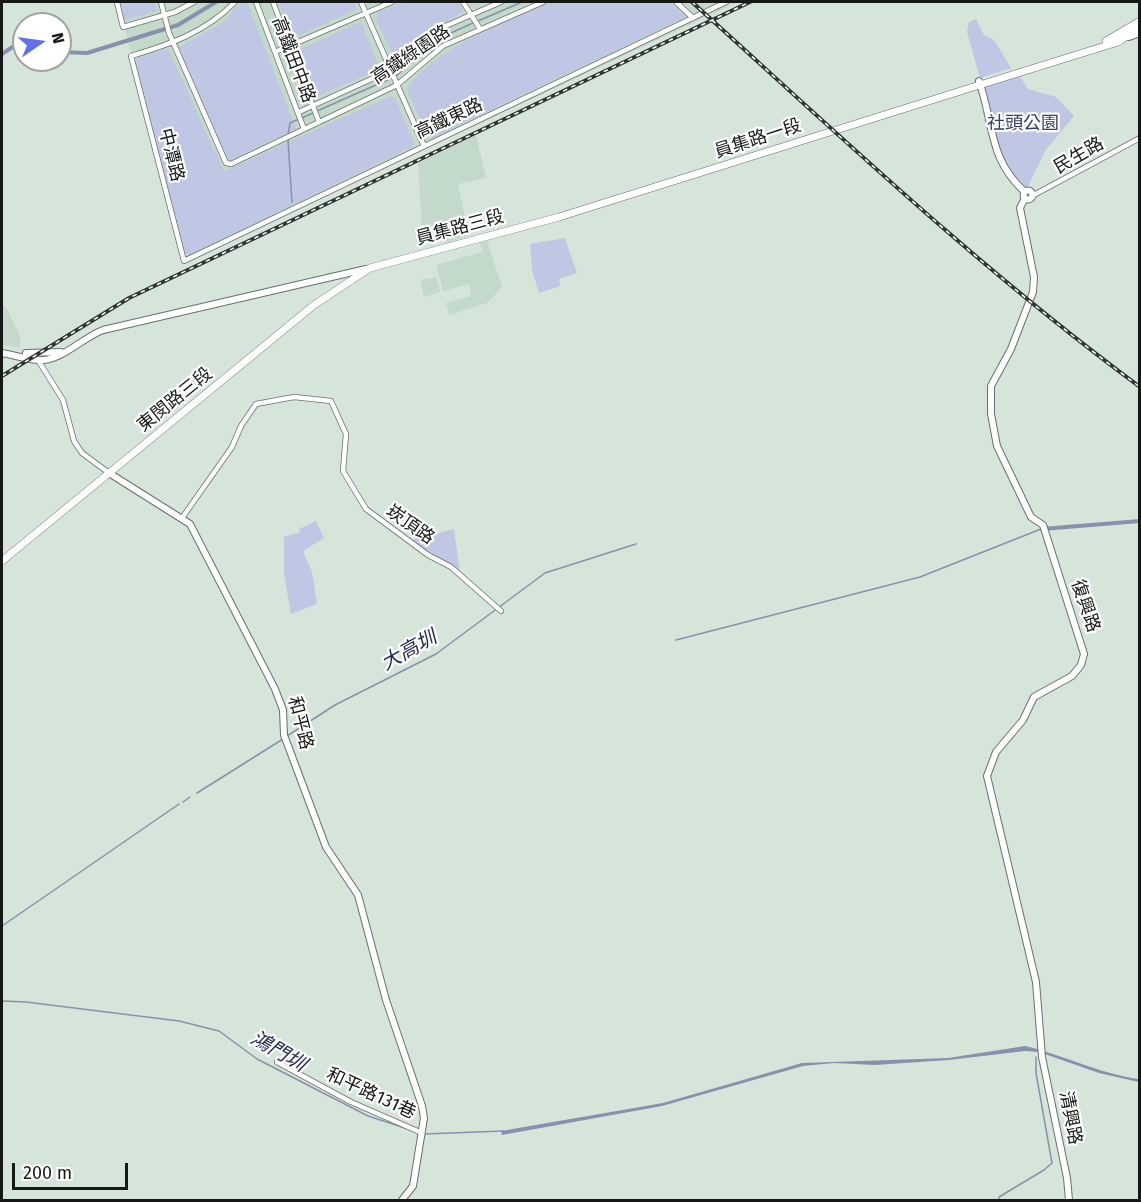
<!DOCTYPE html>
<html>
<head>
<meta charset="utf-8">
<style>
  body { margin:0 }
  #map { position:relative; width:1141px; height:1202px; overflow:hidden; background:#d6e5d9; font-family:"Fira Sans",sans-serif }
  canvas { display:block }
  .frame { position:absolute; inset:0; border:3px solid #141915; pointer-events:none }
  .north { position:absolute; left:12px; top:12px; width:60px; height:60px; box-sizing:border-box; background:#fff; border:2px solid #a1a3a1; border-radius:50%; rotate:77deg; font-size:16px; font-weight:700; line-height:24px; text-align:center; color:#141915 }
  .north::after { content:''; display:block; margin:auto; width:21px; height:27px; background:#6170e8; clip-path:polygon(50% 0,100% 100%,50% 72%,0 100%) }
  .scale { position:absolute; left:12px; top:1163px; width:116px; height:27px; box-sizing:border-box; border:3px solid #141915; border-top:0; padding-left:8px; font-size:18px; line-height:21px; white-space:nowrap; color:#141915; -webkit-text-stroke:4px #fff; paint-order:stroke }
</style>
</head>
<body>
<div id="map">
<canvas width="1141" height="1202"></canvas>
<div class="frame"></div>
<div class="north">N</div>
<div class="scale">200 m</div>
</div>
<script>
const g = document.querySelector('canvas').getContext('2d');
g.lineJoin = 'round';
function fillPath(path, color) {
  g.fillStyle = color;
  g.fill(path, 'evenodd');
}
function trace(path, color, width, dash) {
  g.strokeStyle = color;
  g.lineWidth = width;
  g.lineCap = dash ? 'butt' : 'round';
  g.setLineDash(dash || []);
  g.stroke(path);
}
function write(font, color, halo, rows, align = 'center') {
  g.font = font + ' "Fira Sans","Noto Sans TC",sans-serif';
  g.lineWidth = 4.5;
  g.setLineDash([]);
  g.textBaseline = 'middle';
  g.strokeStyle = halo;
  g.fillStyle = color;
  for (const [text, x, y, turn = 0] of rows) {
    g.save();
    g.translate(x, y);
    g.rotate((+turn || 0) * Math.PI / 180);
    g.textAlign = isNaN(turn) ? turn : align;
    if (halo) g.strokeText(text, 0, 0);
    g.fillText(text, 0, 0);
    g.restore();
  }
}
const built = new Path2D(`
  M 118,2 L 738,2 L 185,262 Z
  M 476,135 L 486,178 L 458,184 L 469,236 L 443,243 L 438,226 L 422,225 L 418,163 Z
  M 487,241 L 502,287 L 487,303 L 449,315 L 446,303 L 471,296 L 469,284 L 443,291 L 436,265 L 483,252 L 480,243 Z
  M 436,277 L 440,292 L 424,297 L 420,280 Z
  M 2,303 L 8,311 L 21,338 L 20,347 L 2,345 Z`);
const green = new Path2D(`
  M 121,2 L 154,2 L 157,11 L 125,20 Z
  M 241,2 L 247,2 L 296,129 L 228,161 L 179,47 L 224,22 Z
  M 278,2 L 354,2 L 357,9 L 293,38 Z
  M 405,2 L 458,2 L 464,12 L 429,30 L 399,57 L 393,55 L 376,20 L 378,12 Z
  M 552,2 L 670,2 L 686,17 L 432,138 L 426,133 L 407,90 C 430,49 510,20 552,2 Z
  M 976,19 L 984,35 L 994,40 L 1011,68 L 980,78 L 967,32 L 969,22 Z
  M 361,22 L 379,67 L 377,70 L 319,96 L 313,92 L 298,50 Z
  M 168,49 L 224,171 L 391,96 L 395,98 L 414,143 L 412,147 L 190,255 L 185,254 L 136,62 L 137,58 Z
  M 1018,73 L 1028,89 L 1056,97 L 1074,116 L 1045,151 L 1026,191 L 999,159 L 981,85 Z
  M 565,238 L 577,273 L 559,279 L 560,286 L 539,293 L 532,270 L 530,244 Z
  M 316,521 L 324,538 L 303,551 L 312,572 L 317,604 L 291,614 L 284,574 L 284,537 L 300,532 L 299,529 Z
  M 454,529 L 460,572 L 411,540 Z`);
const water = new Path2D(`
  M 1025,1046 C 1064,1055 1100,1074 1139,1079 L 1139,1082 L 1099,1073 L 1039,1052 L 1025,1051 L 949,1060 L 875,1065 L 834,1063 L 803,1066 L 662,1106 L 502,1135 L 501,1131 L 663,1103 L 802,1063 L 948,1058 Z`);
const stream = new Path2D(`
  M 478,21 L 522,2
  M 396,76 L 442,37 L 473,23
  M 317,111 L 392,78
  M 288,135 L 290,123 L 313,113
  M 288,140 L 292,202
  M 676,640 L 920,577 L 1041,529
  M 287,736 L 335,705 L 436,654 L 545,573 L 636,544
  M 197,793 L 283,739
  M 183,802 L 190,797
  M 2,926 L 179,804
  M 2,1001 L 26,1002 L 179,1021 L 219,1031 L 257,1059 L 368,1116 L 405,1128
  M 424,1134 L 503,1131
  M 999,1200 L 999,1197 L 1044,1170 L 1052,1163 L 1036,1073 L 1036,1057`);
const canal = new Path2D(`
  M 60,52 L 87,53 L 178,25 L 216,2
  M 2,54 L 14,46 L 24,46
  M 1042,529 L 1140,521`);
const minor = new Path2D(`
  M 117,2 L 123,27 L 175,12 L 194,2
  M 161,2 L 169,33 L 226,163 L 231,164 L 397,85 L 443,46 L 543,2
  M 235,2 C 206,32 171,44 131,56 L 184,261 L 726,2
  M 256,2 L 304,129
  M 273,2 L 319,122
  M 361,2 L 424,146
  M 463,2 L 480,29
  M 676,2 L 693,18
  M 275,52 L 392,2
  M 299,112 L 391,70 L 434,31 L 501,2
  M 1032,196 L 1140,138
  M 38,360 L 63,400 L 74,441 L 82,453 L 109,473
  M 182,518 L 232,447 L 241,426 L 256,404 L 294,397 L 331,401 L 346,434 L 343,471 L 366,509 L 428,555 L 451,567 L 501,611
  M 277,1062 L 351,1102 L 422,1133`);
const tertiary = new Path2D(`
  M 1129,37 L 1140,33
  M 979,81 C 994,123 988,159 1025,192
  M1023.5 195a4.5 4.5 0 1 1 9 0a4.5 4.5 0 1 1-9 0Z
  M 1025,198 L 1020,208 L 1034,277 L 1033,292 L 1011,349 L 991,386 L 991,414 L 997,446 L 1031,517 L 1043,525 L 1084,654 L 1081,665 L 1072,676 L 1034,697 L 1023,720 L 996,752 L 987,776 L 1036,982 L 1042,1057 L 1067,1178 L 1069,1200
  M 2,353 C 14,355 32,361 44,360 C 64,358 84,337 103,330 L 366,269
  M 26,353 L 61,352
  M 109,473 L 190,524 L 275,689 L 283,710 L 284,735 L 326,847 L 358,895 L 386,1000 L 422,1106 L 424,1118 L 413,1186 L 402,1200`);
const secondary = new Path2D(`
  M 1106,41 L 1140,21
  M 2,561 L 314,305 L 370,268 L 559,217 L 986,83 L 1118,42 L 1140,27`);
const rail = new Path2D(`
  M 692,2 C 838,134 981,270 1140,387
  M 2,376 L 129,298 L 750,2`);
const streetNames = [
  ["高鐵綠園路",411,55,-34],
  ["高鐵田中路",293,60,69],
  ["高鐵東路",449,119,-25],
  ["員集路一段",758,139,-18],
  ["中潭路",171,155,76],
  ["民生路",1079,156,-30],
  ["員集路三段",460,228,-15],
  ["東閔路三段",175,400,-39],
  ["崁頂路",410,525,35],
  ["復興路",1085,606,71],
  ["和平路",300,723,76],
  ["和平路131巷",371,1094,25],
  ["清興路",1070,1118,79]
];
const parkNames = [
  ["社頭公園",1023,124]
];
const waterNames = [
  ["大高圳",409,651,-29],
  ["鴻門圳",278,1052,30]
];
fillPath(built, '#c3d9c9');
fillPath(green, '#c0c7e4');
fillPath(water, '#8890ad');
trace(stream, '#8890ad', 1.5);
trace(canal, '#8890ad', 4);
trace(minor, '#657268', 6);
trace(tertiary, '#657268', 8);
trace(secondary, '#657268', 8);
trace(minor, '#fff', 4.5);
trace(tertiary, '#fff', 6);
trace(secondary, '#fff', 7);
trace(rail, '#303631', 4);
trace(rail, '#fff', 1.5, [4.5]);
write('18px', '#141915', '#fff', streetNames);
write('18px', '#353d68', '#fff', parkNames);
write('italic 20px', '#1f264e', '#fff', waterNames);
</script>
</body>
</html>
